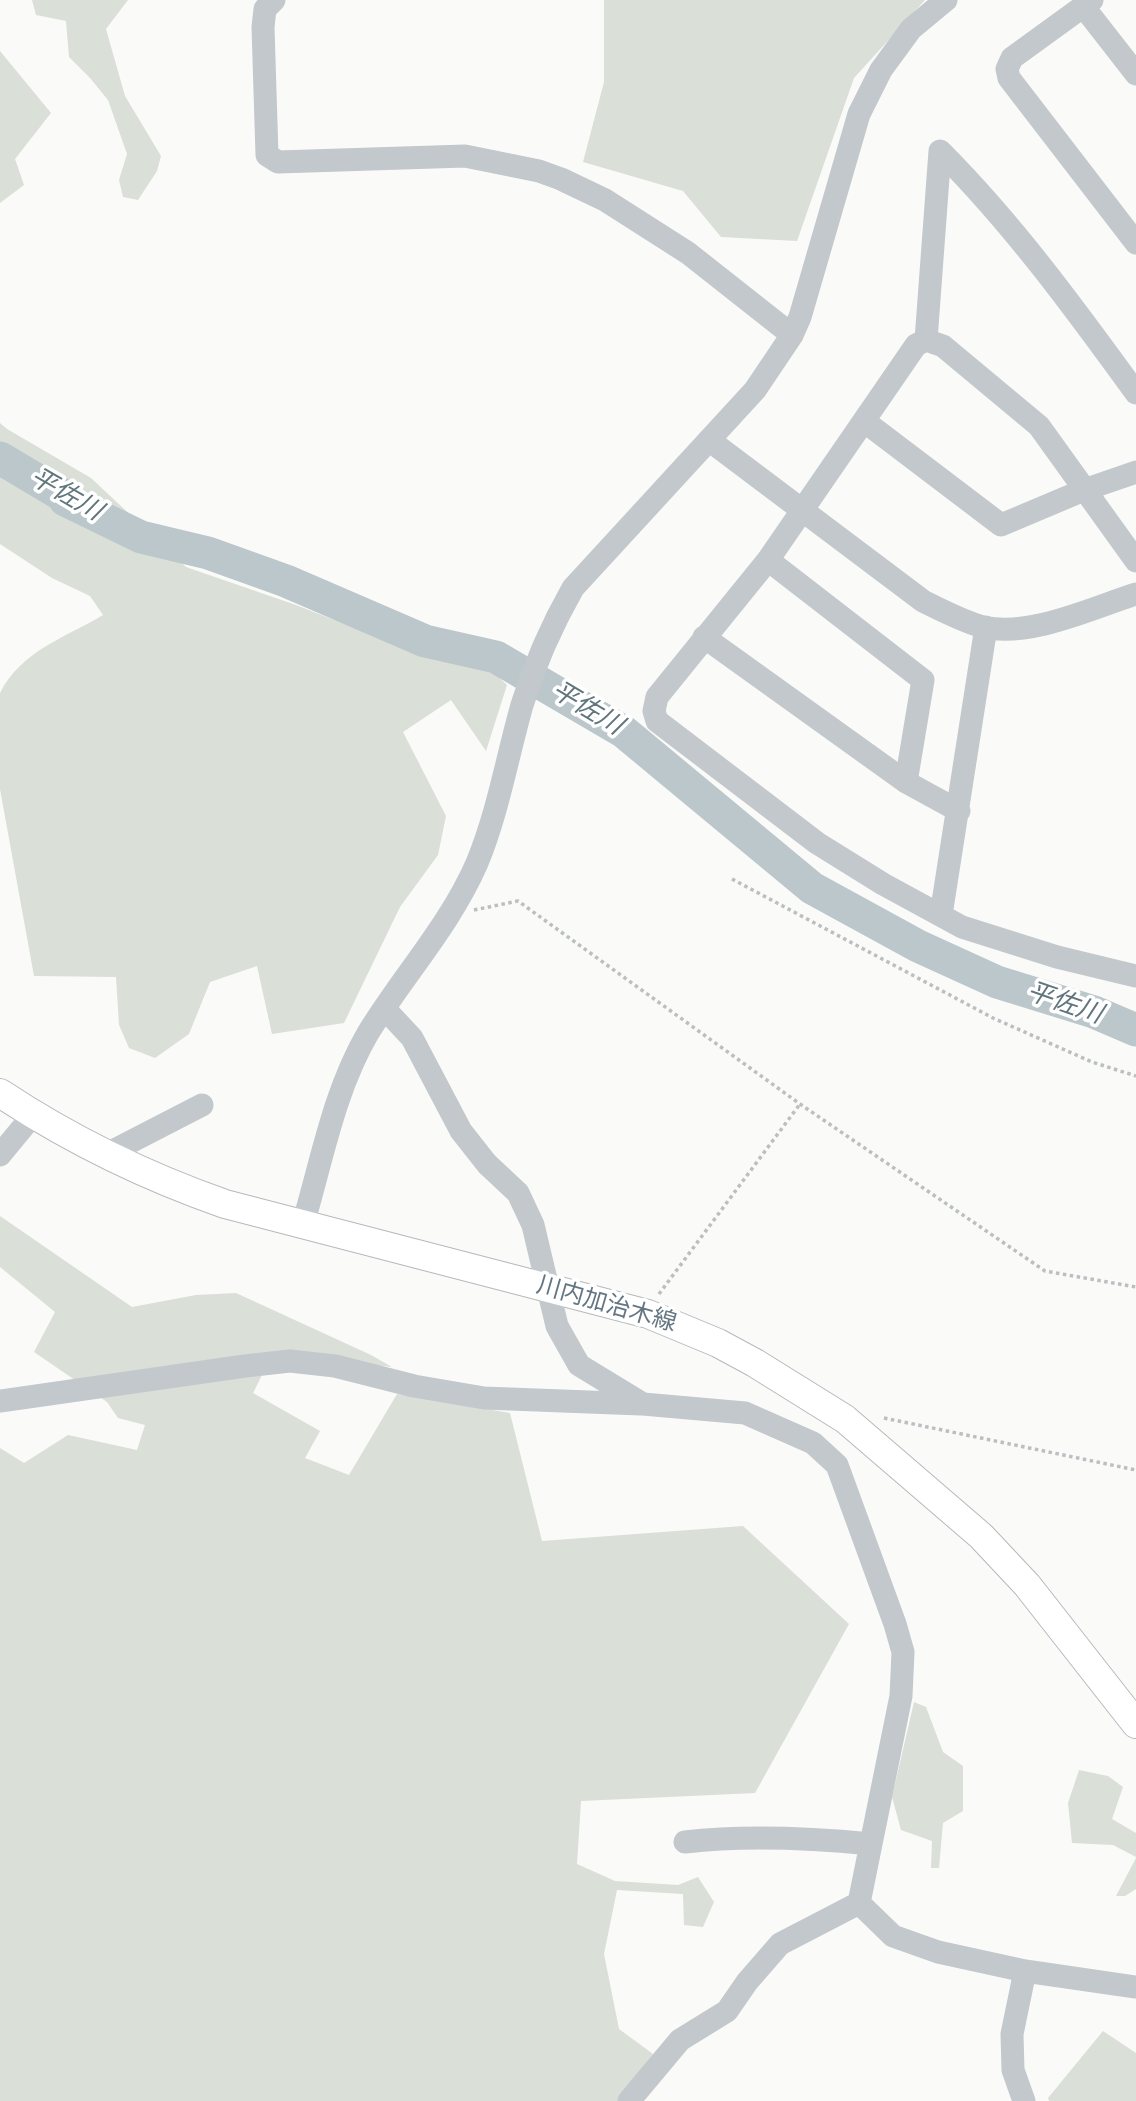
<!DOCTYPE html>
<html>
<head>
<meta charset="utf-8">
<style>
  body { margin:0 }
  canvas { display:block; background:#fafaf8 }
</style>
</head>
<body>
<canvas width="1136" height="2101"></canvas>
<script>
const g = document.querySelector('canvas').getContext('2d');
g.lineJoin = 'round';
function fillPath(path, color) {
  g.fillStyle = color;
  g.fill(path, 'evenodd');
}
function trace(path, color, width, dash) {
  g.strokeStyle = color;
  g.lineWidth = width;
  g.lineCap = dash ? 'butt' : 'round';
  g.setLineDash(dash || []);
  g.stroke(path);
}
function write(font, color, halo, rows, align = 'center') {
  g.font = font + ' "Source Sans 3","Noto Sans JP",sans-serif';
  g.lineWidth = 7;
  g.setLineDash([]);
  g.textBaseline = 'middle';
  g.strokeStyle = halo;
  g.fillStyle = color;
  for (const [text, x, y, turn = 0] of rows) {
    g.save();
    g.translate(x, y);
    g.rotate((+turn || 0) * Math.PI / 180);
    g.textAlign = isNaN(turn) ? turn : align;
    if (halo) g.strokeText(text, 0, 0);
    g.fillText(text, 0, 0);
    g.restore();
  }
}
const green = new Path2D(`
  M 32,0 L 128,0 L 106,29 L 125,96 L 161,156 L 157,171 L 138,200 L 123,197 L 119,180 L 127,154 L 108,100 L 90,78 L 69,57 L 66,21 L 36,15 Z
  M 604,0 L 925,0 L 854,78 L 797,241 L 721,237 L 683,191 L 583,162 L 604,82 Z
  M 0,51 L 51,113 L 15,159 L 24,185 L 0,203 Z
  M 0,423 L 7,429 L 91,478 L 186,567 L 296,605 L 436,660 L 489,668 L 507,685 L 486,751 L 451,700 L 403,732 L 446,816 L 438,855 L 400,907 L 344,1023 L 272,1034 L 257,966 L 210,982 L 189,1034 L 155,1058 L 129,1048 L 119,1025 L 116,977 L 34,976 L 0,789 L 0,693 C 22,650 65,638 103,615 L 90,596 L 52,578 L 0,544 Z
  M 0,1216 L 132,1307 L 196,1295 L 236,1293 L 371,1355 L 392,1367 L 273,1353 L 253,1393 L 320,1431 L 305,1458 L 349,1475 L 397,1394 L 510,1413 L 542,1541 L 743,1526 L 849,1624 L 755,1793 L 581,1801 L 577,1864 L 615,1881 L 678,1885 L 698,1877 L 714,1902 L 703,1927 L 684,1925 L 683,1894 L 617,1890 L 604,1954 L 619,2029 L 653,2054 L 618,2101 L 0,2101 L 0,1448 L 24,1463 L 68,1435 L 137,1450 L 145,1425 L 118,1418 L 107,1402 L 34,1352 L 55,1312 L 0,1267 Z
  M 914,1702 L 926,1707 L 943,1752 L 963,1766 L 963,1811 L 943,1823 L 939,1868 L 931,1868 L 932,1841 L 901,1830 L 892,1797 Z
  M 1079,1770 L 1108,1776 L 1123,1787 L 1112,1819 L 1136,1833 L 1136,1857 L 1113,1845 L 1072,1843 L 1068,1803 Z
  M 1136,1858 L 1136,1889 L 1125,1896 L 1116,1896 Z
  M 1103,2031 L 1136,2053 L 1136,2101 L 1049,2101 L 1048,2098 Z`);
const river = new Path2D(`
  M 0,458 L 62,495 L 65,500 L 141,537 L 208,553 L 286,581 L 425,641 L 496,657 L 624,732 L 812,888 L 918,946 L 997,982 L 1094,1012 L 1136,1030`);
const path = new Path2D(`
  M 732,879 L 993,1018 L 1092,1062 L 1136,1076
  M 474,910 L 518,901 L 800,1104 L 1045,1271 L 1136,1287
  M 659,1294 L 800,1104
  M 884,1418 L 1136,1470`);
const minor = new Path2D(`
  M 274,0 L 265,9 L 263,27 L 267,155 L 278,162 L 465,156 L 539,171 L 561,179 L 605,200 L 688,253 L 792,335
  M 1092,0 L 1012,58 L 1007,69 L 1009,78 L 1136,243
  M 1083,6 L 1136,74
  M 926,340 L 940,151 C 1013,224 1075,309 1136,393
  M 864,421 L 1001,525 L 1084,490 L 1136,472
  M 709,440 L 923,601 C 943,611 962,621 983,627 C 1029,638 1092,608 1136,594
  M 768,560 L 923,680 L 906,782
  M 1136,561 L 1039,426 L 943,346 L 926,340 L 916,345 L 768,560 L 657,697 L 654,711 L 657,721 L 817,843 L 883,884 L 962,927 L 1057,957 L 1136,976
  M 704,637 L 906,782 L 959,811
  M 941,915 L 986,627
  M 385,1009 L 412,1038 L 461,1131 L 487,1164 L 518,1193 L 533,1225 L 557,1326 L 579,1365 L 643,1404 L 745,1413 L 813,1443 L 837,1465 L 895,1624 L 903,1652 L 901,1696 L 859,1903
  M 0,1155 L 33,1115
  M 105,1155 L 202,1105
  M 303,1224 C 322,1160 334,1091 368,1033 C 403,976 450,925 477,863 C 498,812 507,758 522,705 C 535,663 552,625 573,588 L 755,390 L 792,335 L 800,317 L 859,114 L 881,70 L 911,29 L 946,0
  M 0,1401 L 245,1366 L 290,1361 L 335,1366 L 414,1386 L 484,1398 L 641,1404
  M 685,1842 C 746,1835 809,1838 871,1844
  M 859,1903 L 893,1936 L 938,1952 L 1025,1971 L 1136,1987
  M 629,2101 L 680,2040 L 727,2011 L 747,1982 L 780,1944 L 859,1903
  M 1024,2101 L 1013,2070 L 1012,2034 L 1025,1971`);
const major = new Path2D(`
  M 0,1093 C 71,1140 145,1176 225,1204 L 648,1314 L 718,1343 L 755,1363 L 845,1419 L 981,1536 L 1027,1585 L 1136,1724`);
const streetNames = [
  ["川内加治木線",606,1306,16]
];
const waterNames = [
  ["平佐川",65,496,30],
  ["平佐川",586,710,31],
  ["平佐川",1064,1005,19]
];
fillPath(green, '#dadfd7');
trace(river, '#bbc7cb', 33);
trace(major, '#b5babe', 30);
trace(path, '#bbbfc2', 3.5, [3.5, 3.5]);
trace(minor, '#c3c8cc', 23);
trace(major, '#fff', 28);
write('24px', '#657683', '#fff', streetNames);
write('italic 26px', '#60757c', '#fff', waterNames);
</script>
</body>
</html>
